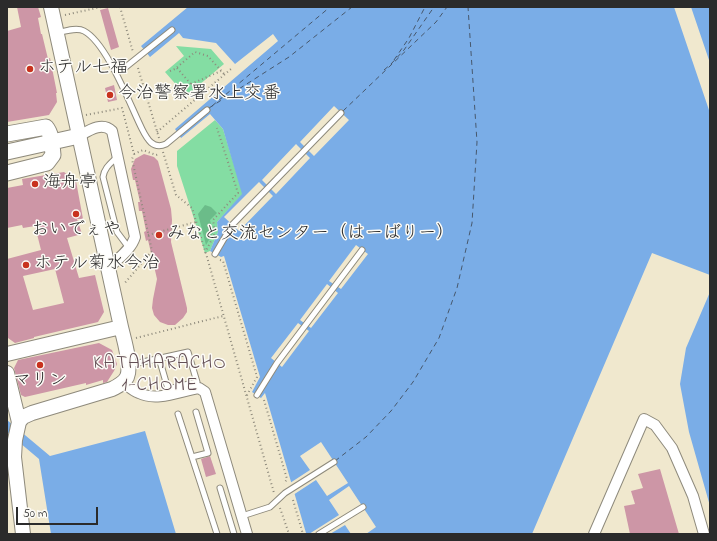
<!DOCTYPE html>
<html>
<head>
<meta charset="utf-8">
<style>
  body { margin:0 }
  #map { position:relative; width:717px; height:541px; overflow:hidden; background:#f0e8ce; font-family:"Indie Flower",sans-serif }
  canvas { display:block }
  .frame { position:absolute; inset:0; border:8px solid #2b2b2b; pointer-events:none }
  .scale { position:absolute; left:16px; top:507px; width:82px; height:18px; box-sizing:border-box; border:2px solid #2b2b2b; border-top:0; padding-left:5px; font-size:12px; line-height:14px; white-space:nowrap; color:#2b2b2b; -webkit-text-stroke:3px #fdfcf7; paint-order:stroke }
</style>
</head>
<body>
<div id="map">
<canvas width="717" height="541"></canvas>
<div class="frame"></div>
<div class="scale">50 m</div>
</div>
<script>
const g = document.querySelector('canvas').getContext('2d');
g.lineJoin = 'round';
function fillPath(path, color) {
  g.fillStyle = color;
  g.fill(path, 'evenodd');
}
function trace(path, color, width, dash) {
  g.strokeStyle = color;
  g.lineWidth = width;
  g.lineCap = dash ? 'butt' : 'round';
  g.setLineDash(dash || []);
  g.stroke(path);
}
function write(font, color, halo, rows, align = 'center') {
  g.font = font + ' "Indie Flower","Klee One",sans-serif';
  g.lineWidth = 3;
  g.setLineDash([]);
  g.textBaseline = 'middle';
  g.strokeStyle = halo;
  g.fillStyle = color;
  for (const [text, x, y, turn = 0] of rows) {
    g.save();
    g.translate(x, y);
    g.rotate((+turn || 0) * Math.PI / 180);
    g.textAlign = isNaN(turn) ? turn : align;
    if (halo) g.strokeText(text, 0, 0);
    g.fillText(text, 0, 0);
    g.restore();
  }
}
const green = new Path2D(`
  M 176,46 L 211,49 L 224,64 L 186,96 L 165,72 L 184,56 Z
  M 215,120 L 223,129 L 243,194 L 217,222 L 218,232 L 210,251 L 205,253 L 177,166 L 177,151 Z`);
const forest = new Path2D(`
  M 205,205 L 211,207 L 217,213 L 210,220 L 213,233 L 206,245 L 198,214 Z`);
const water = new Path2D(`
  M 188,7 L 674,7 L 710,113 L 710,275 L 652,253 L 532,534 L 307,534 L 306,533 L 265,393 L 261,398 L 252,392 L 260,377 L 224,256 L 221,257 L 210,251 L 218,232 L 217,222 L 242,194 L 223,129 L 210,114 L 181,138 L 175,129 L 278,41 L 273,34 L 235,64 L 216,43 L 183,38 L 179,33 L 150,57 L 141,46 Z
  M 691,7 L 710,7 L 710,63 Z
  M 710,292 L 710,506 L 689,432 L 680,384 L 686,348 Z
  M 7,420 L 50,456 L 145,431 L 176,534 L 51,534 L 39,459 L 7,432 Z`);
const pier = new Path2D(`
  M 334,106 L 349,120 L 314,156 L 300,142 Z
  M 296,144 L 310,158 L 276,194 L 262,180 Z
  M 259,182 L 273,196 L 239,231 L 224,217 Z
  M 356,245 L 368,254 L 341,289 L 329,281 Z
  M 327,284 L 338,293 L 311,328 L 300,320 Z
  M 298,323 L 309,331 L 282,367 L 271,358 Z
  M 321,442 L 348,483 L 327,496 L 316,480 L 293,495 L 290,483 L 310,470 L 300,456 Z
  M 349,486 L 376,527 L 366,534 L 351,534 L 345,525 L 330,534 L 309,534 L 339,515 L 329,500 Z`);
const ferry = new Path2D(`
  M 394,60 L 409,38 L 425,7
  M 391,64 L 404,50 L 434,7
  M 384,70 L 391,64
  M 212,106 L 330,7
  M 209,108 L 289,57 L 352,7
  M 343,111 L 436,22 L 447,7
  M 335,461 L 366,437 L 391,411 L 413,382 L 439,338 L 457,288 L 472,223 L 477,142 L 468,7`);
const building = new Path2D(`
  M 17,7 L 38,7 L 41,17 L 38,18 L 41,34 L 42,34 L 48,59 L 50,58 L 57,93 L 56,93 L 57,102 L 49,115 L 7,122 L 7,31 L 21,27 Z
  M 108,8 L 119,47 L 111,50 L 100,10 Z
  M 114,85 L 117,100 L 108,102 L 105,88 Z
  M 144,154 L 154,157 L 158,161 L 171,209 L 172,220 L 171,242 L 187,308 L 187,312 L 183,318 L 175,325 L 168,325 L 160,322 L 154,315 L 152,308 L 153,299 L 157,279 L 148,240 L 146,241 L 144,232 L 146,231 L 142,211 L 139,211 L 138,202 L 140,202 L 135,180 L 133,180 L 131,169 L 135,159 Z
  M 64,172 L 76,181 L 83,219 L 77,219 L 82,234 L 67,238 L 79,278 L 95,275 L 104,312 L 98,322 L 34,337 L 34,338 L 15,343 L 8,338 L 7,333 L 7,259 L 41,250 L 35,226 L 23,228 L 22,225 L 7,228 L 7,188 L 23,185 L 22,179 ZM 55,269 L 64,303 L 33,310 L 23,276 Z
  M 99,343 L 112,350 L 117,364 L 114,371 L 107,382 L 103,383 L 103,380 L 86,385 L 86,383 L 25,397 L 21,395 L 14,368 L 18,360 Z
  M 210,456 L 216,474 L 206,477 L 201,459 Z
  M 660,469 L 679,534 L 630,534 L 624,506 L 635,504 L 631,491 L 643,488 L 638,474 Z`);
const path = new Path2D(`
  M 120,7 L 133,52
  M 65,15 L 101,7
  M 138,68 L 159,138
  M 177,68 L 196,90 L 189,97
  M 170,71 L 175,69 L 195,52 L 208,56 L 224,74
  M 191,84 L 221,71
  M 86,115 L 122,108 L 134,154 L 132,159 L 134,168 L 152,251 L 124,284
  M 157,132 L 231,69
  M 163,152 L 176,195 L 192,208 L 207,257 L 274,493
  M 134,154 L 143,150 L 156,155 L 160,154
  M 148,235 L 196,222
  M 205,253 L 215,233 L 213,220 L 238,193 L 217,128
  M 220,260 L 223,261 L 257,377 L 246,397
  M 136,338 L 223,316
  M 264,400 L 287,479 L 284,484
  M 293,500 L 303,534
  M 280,508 L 289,534`);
const lane = new Path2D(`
  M 57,33 C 65,31 77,27 84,31 C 107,43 130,105 142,129 C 147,139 153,150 166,144 L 207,110
  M 113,68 L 118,70 L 122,70 L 172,30
  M 117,157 C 111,163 104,168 103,177 L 117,232 L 129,248
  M 215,254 L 232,225 L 341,113
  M 129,365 L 188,352 L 197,382 L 168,389 L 159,358
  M 257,395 L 277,363 L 362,250
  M 178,414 L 217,534
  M 192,457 L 208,453 L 196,412
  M 220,488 L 234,534
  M 242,516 L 270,507 L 285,493 L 334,462
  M 319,534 L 363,507`);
const street = new Path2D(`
  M 79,136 C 88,131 102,121 112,131 L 135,237 C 131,250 117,259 108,269
  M 123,382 C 128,386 133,391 139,393 C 157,402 180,391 199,388 L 205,392 L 247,534
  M 594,534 L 644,419 L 655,425 L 672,448 L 693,496 L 704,534`);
const secondary = new Path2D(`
  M 7,354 L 121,327
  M 7,373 L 19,422 L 15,440 L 14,457 L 23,534
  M 19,422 L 23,417 L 32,413 L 112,389 C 118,386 124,383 127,377 C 132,365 124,340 121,327 L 51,7`);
const primary = new Path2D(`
  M 7,134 L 46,127 C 52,134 52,146 53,155 L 47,163 L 7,173
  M 7,152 L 79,136`);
const markers = [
  [30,69,4,"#c8321e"],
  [110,95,4,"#c8321e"],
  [35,184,4,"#c8321e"],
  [76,214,4,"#c8321e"],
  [159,235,4,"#c8321e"],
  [26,265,4,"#c8321e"],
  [40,365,4,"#c8321e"]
];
const poiNames = [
  ["ホテル七福",38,69],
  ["今治警察署水上交番",118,95],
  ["海舟亭",43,184],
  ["おいでぇや",76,231,"center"],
  ["みなと交流センター（はーばりー）",167,235],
  ["ホテル菊水今治",34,265],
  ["マリン",40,382,"center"]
];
const neighbourhoodNames = [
  ["KATAHARACHO",160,365],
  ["1-CHOME",160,387]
];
fillPath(green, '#84dda3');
fillPath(forest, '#6bbc89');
fillPath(water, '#7aade7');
fillPath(pier, '#f0e8ce');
trace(ferry, '#47586d', 1, [5, 4]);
fillPath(building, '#cd96a6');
trace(lane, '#8e8a7c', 7);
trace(street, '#8e8a7c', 12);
trace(secondary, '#8e8a7c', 16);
trace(primary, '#8e8a7c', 17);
trace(path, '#8e8a7c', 2, [1, 3]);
trace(lane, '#fff', 5);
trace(street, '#fff', 10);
trace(secondary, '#fff', 14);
trace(primary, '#fff', 15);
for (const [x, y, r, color] of markers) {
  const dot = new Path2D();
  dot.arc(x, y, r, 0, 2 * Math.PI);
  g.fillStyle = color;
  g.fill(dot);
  trace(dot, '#fdfcf7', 1.5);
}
write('18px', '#2b2b2b', '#fdfcf7', poiNames, 'left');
g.letterSpacing = '1px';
write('19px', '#645056', '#fdfcf7', neighbourhoodNames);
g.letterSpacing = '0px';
</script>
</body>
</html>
